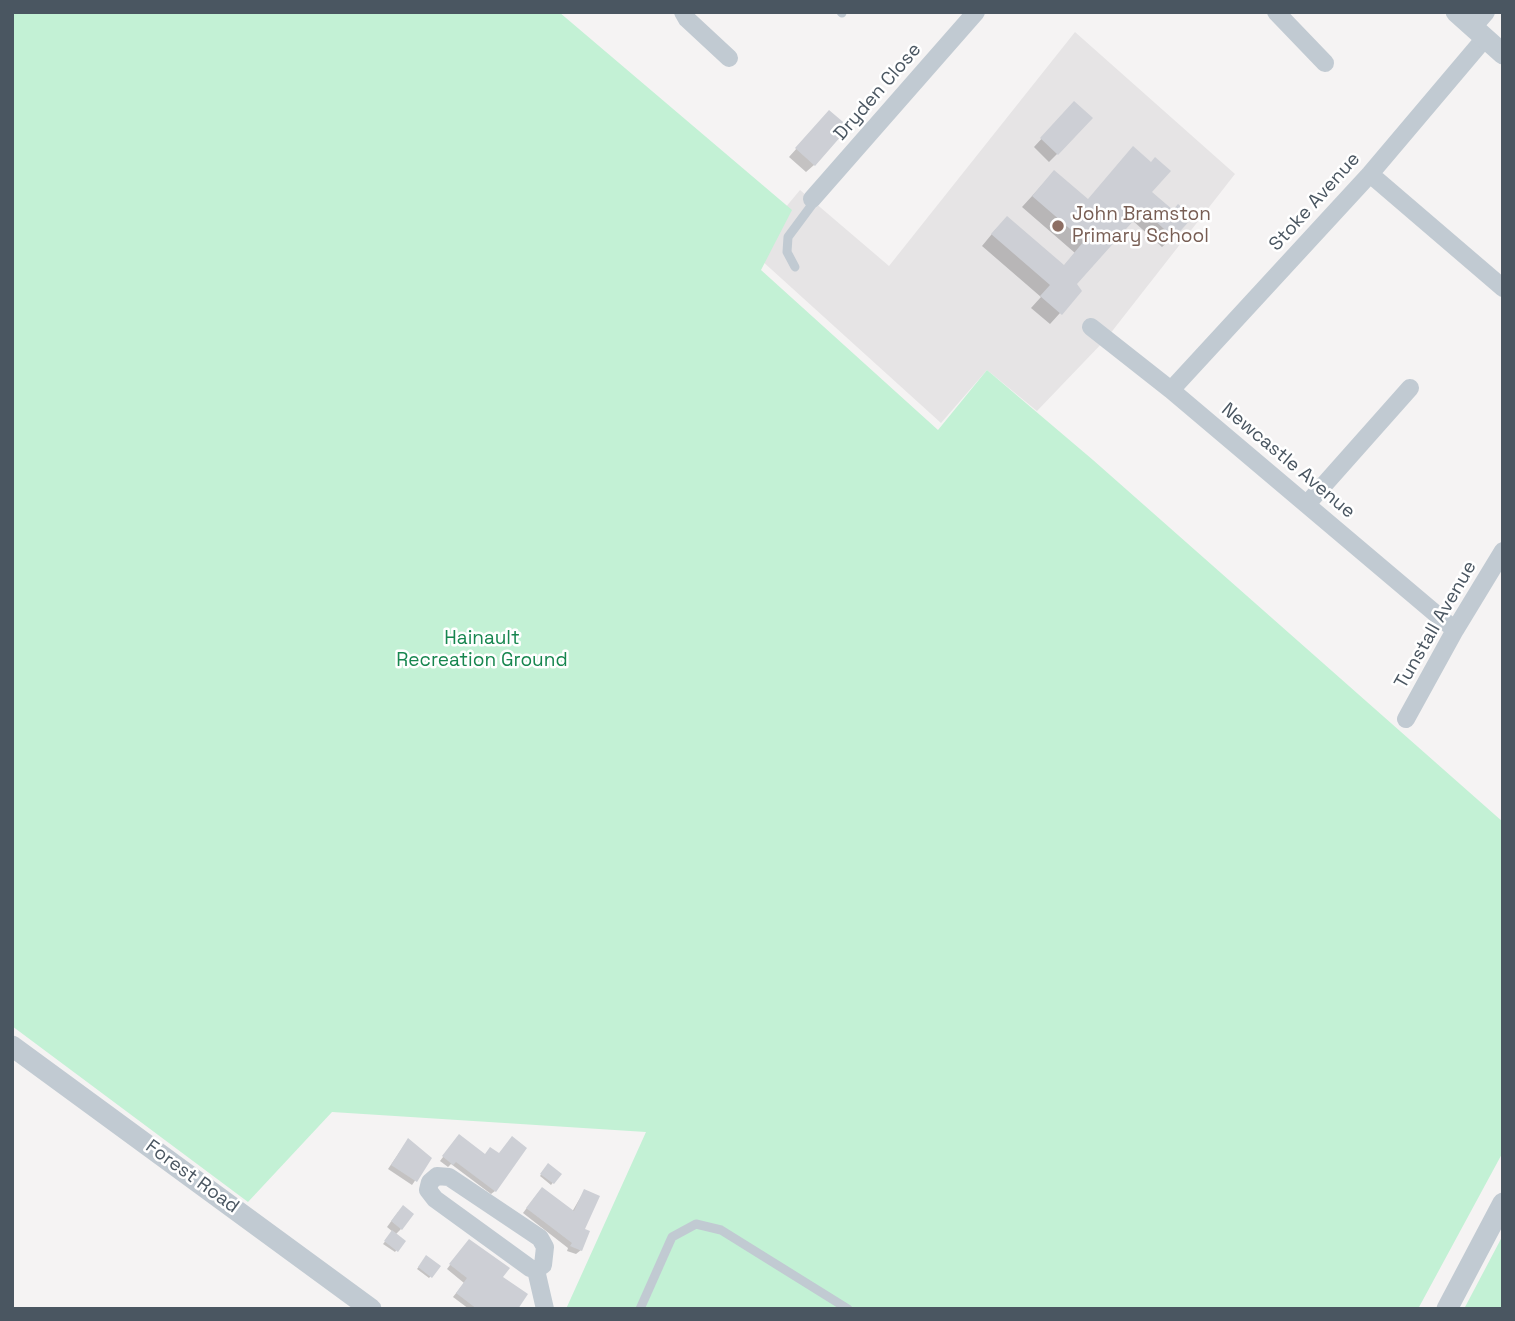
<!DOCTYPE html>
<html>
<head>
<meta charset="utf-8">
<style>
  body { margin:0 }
  #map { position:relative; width:1515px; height:1321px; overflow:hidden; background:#f5f3f3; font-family:"Space Grotesk",sans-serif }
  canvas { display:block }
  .frame { position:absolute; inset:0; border:14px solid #4a5661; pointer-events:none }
</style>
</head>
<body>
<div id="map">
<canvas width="1515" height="1321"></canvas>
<div class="frame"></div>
</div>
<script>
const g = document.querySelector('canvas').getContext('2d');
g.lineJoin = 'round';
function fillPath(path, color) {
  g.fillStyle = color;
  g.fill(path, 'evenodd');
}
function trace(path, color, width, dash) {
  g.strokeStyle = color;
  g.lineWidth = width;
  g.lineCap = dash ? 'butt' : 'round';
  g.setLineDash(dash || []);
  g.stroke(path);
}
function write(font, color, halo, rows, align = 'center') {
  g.font = font + ' "Space Grotesk",sans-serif';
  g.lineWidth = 5;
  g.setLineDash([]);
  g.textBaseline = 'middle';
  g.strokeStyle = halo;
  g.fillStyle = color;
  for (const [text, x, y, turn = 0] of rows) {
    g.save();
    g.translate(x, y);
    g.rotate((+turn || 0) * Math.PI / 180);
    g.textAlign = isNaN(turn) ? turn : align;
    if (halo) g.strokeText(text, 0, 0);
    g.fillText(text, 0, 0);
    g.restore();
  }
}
const education = new Path2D(`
  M 1075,32 L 1235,174 L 1106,339 L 1037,411 L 987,370 L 941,423 L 750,250 L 800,190 L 889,266 Z`);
const green = new Path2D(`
  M 12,12 L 559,12 L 792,210 L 761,270 L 938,430 L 987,370 L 1093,460 L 1503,822 L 1503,1152 L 1418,1309 L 566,1309 L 646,1132 L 332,1112 L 248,1202 L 12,1026 Z
  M 1503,1235 L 1503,1309 L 1464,1309 Z`);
const shadow = new Path2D(`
  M 1067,111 L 1057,154 L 1049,162 L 1034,147 Z
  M 822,120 L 814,165 L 806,172 L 789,157 Z
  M 1054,172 L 1087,200 L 1150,192 L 1173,237 L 1162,247 L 1132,220 L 1075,284 L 1060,313 L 1050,324 L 1031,308 L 1041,297 L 982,246 L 996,229 L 1063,267 L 1075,253 L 1022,207 Z
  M 456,1140 L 485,1156 L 495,1191 L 491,1194 L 451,1164 L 448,1167 L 440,1161 Z
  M 405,1144 L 430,1159 L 412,1185 L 388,1169 Z
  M 548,1165 L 560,1174 L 551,1185 L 540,1176 Z
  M 584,1191 L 581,1250 L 576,1254 L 567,1251 L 568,1248 L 523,1213 L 538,1193 L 572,1212 Z
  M 398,1212 L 401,1229 L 395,1235 L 403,1241 L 395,1252 L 383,1244 L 393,1232 L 387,1227 Z
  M 465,1245 L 501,1277 L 514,1309 L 469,1309 L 453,1297 L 464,1283 L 447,1269 Z
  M 426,1257 L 439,1267 L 429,1278 L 417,1269 Z`);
const building = new Path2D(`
  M 1074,101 L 1093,118 L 1058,155 L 1040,138 Z
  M 829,110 L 849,127 L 815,166 L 795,148 Z
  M 1133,146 L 1151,162 L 1155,157 L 1171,171 L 1152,192 L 1173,210 L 1178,204 L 1193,217 L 1174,238 L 1143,210 L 1077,284 L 1082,291 L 1062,315 L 1040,296 L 1050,285 L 991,234 L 1007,216 L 1064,265 L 1084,241 L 1032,196 L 1054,170 L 1088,199 Z
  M 459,1134 L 485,1154 L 490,1147 L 499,1153 L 512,1136 L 527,1148 L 496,1192 L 456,1162 L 453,1165 L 442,1156 Z
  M 408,1138 L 432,1158 L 417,1182 L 391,1165 Z
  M 548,1163 L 562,1174 L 554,1184 L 540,1174 Z
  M 542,1187 L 574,1211 L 584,1189 L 600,1196 L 585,1229 L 590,1231 L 582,1251 L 570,1246 L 572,1243 L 526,1208 Z
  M 403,1205 L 414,1214 L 402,1230 L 391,1221 Z
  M 392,1230 L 406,1241 L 398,1252 L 384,1241 Z
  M 469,1239 L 510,1268 L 503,1277 L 528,1294 L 518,1309 L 477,1309 L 456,1293 L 467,1278 L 449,1264 Z
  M 426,1255 L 441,1266 L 432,1278 L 418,1267 Z`);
const service = new Path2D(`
  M 841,12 L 842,13
  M 795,267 L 787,252 L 788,237 L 814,202 L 812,200
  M 640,1309 L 672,1237 L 696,1224 L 721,1230 L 848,1309`);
const minor = new Path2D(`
  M 683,12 L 687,19 L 729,58
  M 1276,12 L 1325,63
  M 1473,27 L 1486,12
  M 1370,174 L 1503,288
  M 812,199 L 976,12
  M 1091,327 L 1171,390 L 1455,630
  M 1171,390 L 1370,174 L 1485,38
  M 1307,504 L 1410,388
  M 1406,719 L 1455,630 L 1503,551
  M 437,1176 L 449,1177 L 540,1238 L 545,1247 L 543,1265 L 536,1270 L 530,1268 L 435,1199 L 428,1190 L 430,1182 Z
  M 536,1270 L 545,1309`);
const tertiary = new Path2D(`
  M 1456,12 L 1503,54
  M 12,1046 L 371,1309
  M 1447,1309 L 1503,1203`);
const markers = [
  [1058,226,7,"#8d6e63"]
];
const streetNames = [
  ["Dryden Close",878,92,-49],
  ["Stoke Avenue",1315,202,-48],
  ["Newcastle Avenue",1288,461,40],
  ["Tunstall Avenue",1436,625,-60],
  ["Forest Road",192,1177,36]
];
const educationNames = [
  ["John Bramston",1072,215],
  ["Primary School",1072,237]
];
const parkNames = [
  ["Hainault",482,639],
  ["Recreation Ground",482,661]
];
fillPath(education, '#e6e4e5');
fillPath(green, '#c3f1d5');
fillPath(shadow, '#0003');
fillPath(building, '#cdcfd5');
trace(service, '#c1cad2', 9);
trace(minor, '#c1cad2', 18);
trace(tertiary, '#c1cad2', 21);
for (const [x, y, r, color] of markers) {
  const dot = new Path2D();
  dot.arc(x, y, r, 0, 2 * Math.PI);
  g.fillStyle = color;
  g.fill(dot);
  trace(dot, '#fff', 2.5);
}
write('19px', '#4a5661', '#fff', streetNames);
write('19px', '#785e54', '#fff', educationNames, 'left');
write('19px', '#17864f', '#fff', parkNames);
</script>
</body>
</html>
